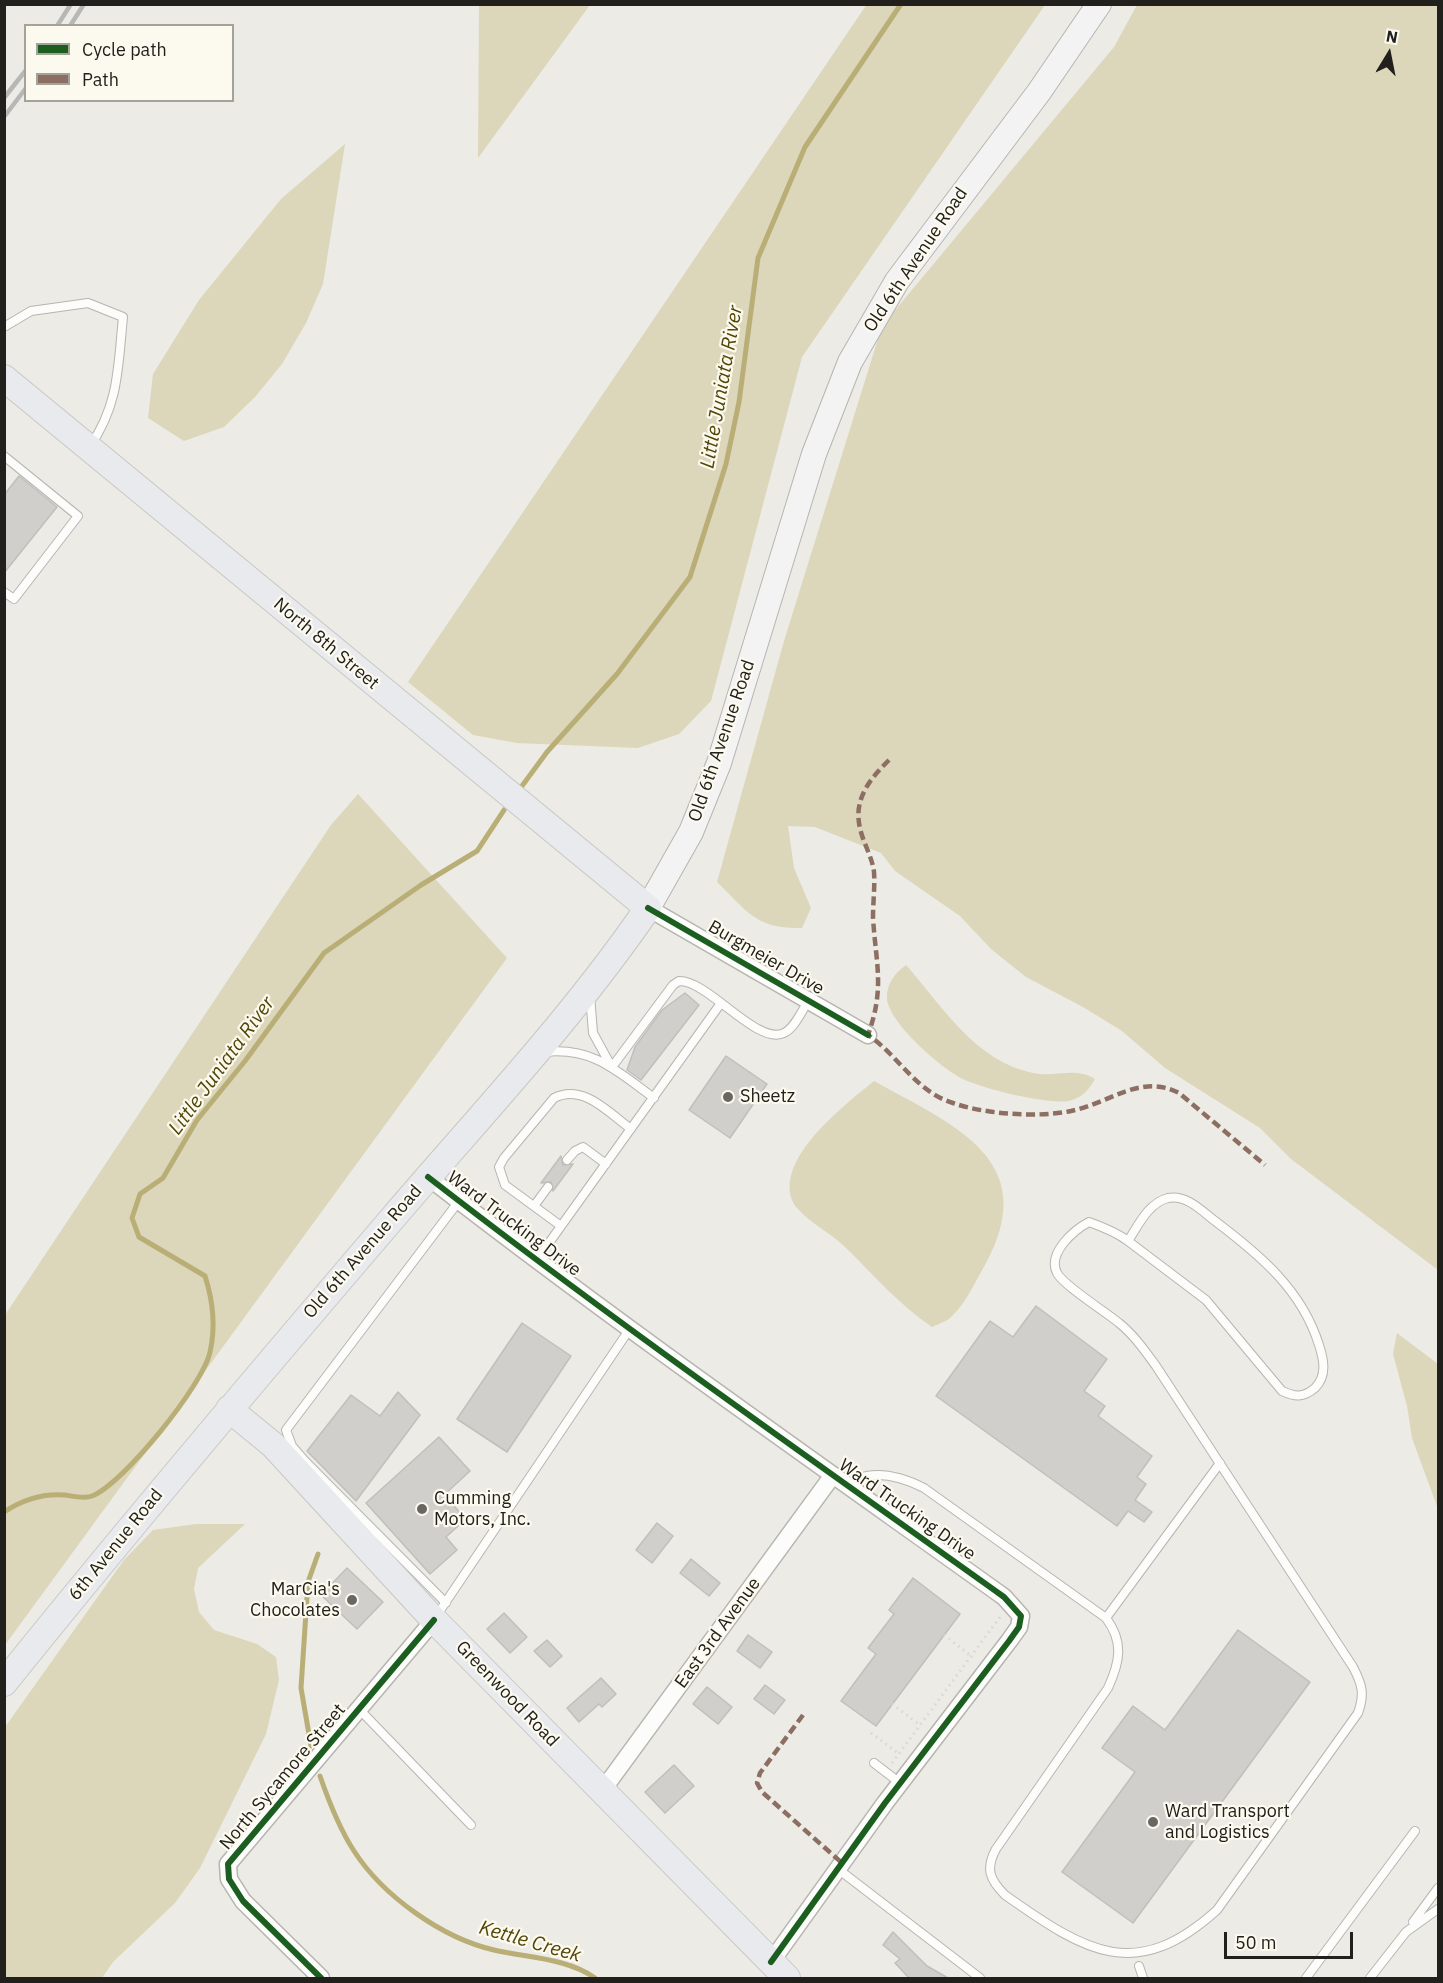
<!DOCTYPE html>
<html>
<head>
<meta charset="utf-8">
<style>
  body { margin:0 }
  #map { position:relative; width:1443px; height:1983px; overflow:hidden; background:#ecebe5; font-family:"IBM Plex Sans",sans-serif }
  canvas { display:block }
  .frame { position:absolute; inset:0; border:6px solid #21201c; pointer-events:none }
  .legend { position:absolute; left:24px; top:24px; width:210px; height:78px; box-sizing:border-box; background:#fcfaef; border:2px solid #a4a39b; margin:0; padding:8px 10px; list-style:none; font-size:18px; color:#21201c }
  .legend li { display:flex; align-items:center; gap:12px; height:30px }
  .legend b { width:30px; border:2px solid #a4a39b }
  .north { position:absolute; left:1359px; top:24px; width:60px; height:60px; -webkit-text-stroke:4px #fcfaef; paint-order:stroke; rotate:10deg; font-size:16px; font-weight:700; line-height:24px; text-align:center; color:#21201c }
  .north::after { content:''; display:block; margin:auto; width:21px; height:27px; background:#21201c; clip-path:polygon(50% 0,100% 100%,50% 72%,0 100%) }
  .scale { position:absolute; left:1224px; top:1932px; width:129px; height:27px; box-sizing:border-box; border:3px solid #21201c; border-top:0; padding-left:8px; font-size:18px; line-height:21px; white-space:nowrap; color:#21201c; -webkit-text-stroke:4px #fcfaef; paint-order:stroke }
</style>
</head>
<body>
<div id="map">
<canvas width="1443" height="1983"></canvas>
<div class="frame"></div>
<ul class="legend">
<li><b style="height:8px;background:#1b5e20"></b>Cycle path</li>
<li><b style="height:8px;background:#8d6e63"></b>Path</li>
</ul>
<div class="north">N</div>
<div class="scale">50 m</div>
</div>
<script>
const g = document.querySelector('canvas').getContext('2d');
g.lineJoin = 'round';
function fillPath(path, color) {
  g.fillStyle = color;
  g.fill(path, 'evenodd');
}
function trace(path, color, width, dash) {
  g.strokeStyle = color;
  g.lineWidth = width;
  g.lineCap = dash ? 'butt' : 'round';
  g.setLineDash(dash || []);
  g.stroke(path);
}
function write(font, color, halo, rows, align = 'center') {
  g.font = font + ' "IBM Plex Sans",sans-serif';
  g.lineWidth = 4.5;
  g.setLineDash([]);
  g.textBaseline = 'middle';
  g.strokeStyle = halo;
  g.fillStyle = color;
  for (const [text, x, y, turn = 0] of rows) {
    g.save();
    g.translate(x, y);
    g.rotate((+turn || 0) * Math.PI / 180);
    g.textAlign = isNaN(turn) ? turn : align;
    if (halo) g.strokeText(text, 0, 0);
    g.fillText(text, 0, 0);
    g.restore();
  }
}
const green = new Path2D(`
  M 867,4 L 1045,5 L 802,357 L 711,701 L 679,734 L 638,748 L 517,743 L 473,735 L 408,682 Z
  M 479,5 L 590,5 L 478,158 Z
  M 1137,5 L 1438,5 L 1438,1270 L 1291,1159 L 1260,1128 L 1165,1068 L 1122,1031 L 1083,1007 L 1026,977 L 991,949 L 960,916 L 895,871 L 881,853 L 815,827 L 788,826 L 794,868 L 811,908 L 802,928 C 756,929 748,912 717,882 L 784,641 L 882,326 L 1114,47 Z
  M 345,144 L 323,284 L 306,323 L 282,364 L 255,397 L 224,427 L 184,441 L 148,418 L 153,374 L 199,300 L 281,199 Z
  M 358,794 L 507,958 L 5,1645 L 5,1315 L 331,825 Z
  M 906,965 C 943,1007 975,1061 1033,1073 C 1055,1078 1075,1066 1095,1079 C 1090,1088 1083,1097 1072,1100 C 1055,1107 979,1088 961,1078 C 940,1067 890,1024 887,999 C 886,984 895,973 906,965 Z
  M 874,1081 C 951,1124 1044,1159 985,1265 C 975,1282 966,1303 952,1316 C 948,1321 938,1324 932,1327 C 899,1305 872,1273 844,1246 C 831,1233 798,1216 792,1200 C 776,1157 846,1104 874,1081 Z
  M 1397,1333 L 1438,1364 L 1438,1509 L 1412,1438 L 1407,1406 L 1393,1354 Z
  M 196,1524 L 245,1524 L 198,1568 L 194,1589 L 199,1612 L 214,1630 L 257,1644 L 276,1657 L 279,1680 L 266,1734 L 200,1868 L 175,1903 L 113,1962 L 102,1978 L 5,1978 L 5,1727 L 124,1560 L 153,1530 Z`);
const stream = new Path2D(`
  M 522,786 L 547,752 L 617,674 L 690,577 L 726,464 L 739,402 L 758,258 L 805,147 L 901,4
  M 4,1512 C 22,1500 42,1493 65,1495 C 72,1496 85,1499 92,1496 C 123,1484 203,1385 210,1352 C 216,1326 213,1301 205,1276 L 139,1237 L 132,1218 L 140,1194 L 163,1178 L 197,1120 L 245,1061 L 324,953 L 421,885 L 477,851 L 504,810
  M 311,1746 L 301,1688 L 308,1582 L 318,1554
  M 320,1776 C 329,1802 339,1828 354,1851 C 383,1896 442,1938 494,1950 C 528,1958 567,1958 595,1978`);
const building = new Path2D(`
  M 19,476 L 57,507 L 4,573 L 4,495 Z
  M 685,993 L 699,1005 L 641,1080 L 627,1070 L 635,1047 L 662,1010 Z
  M 726,1056 L 767,1084 L 730,1138 L 689,1110 Z
  M 561,1156 L 563,1165 L 573,1164 L 553,1191 L 551,1182 L 541,1183 Z
  M 1036,1306 L 1107,1359 L 1084,1391 L 1105,1406 L 1098,1416 L 1152,1456 L 1137,1477 L 1146,1484 L 1135,1500 L 1152,1512 L 1144,1522 L 1128,1511 L 1117,1526 L 936,1396 L 990,1321 L 1013,1337 Z
  M 522,1323 L 571,1356 L 507,1452 L 457,1419 Z
  M 398,1392 L 420,1415 L 356,1501 L 307,1451 L 351,1395 L 380,1416 Z
  M 439,1437 L 470,1471 L 444,1495 L 466,1519 L 446,1537 L 457,1550 L 430,1574 L 366,1503 Z
  M 657,1523 L 673,1536 L 652,1563 L 636,1550 Z
  M 691,1559 L 720,1583 L 709,1596 L 680,1573 Z
  M 347,1568 L 383,1602 L 357,1629 L 321,1595 Z
  M 913,1578 L 960,1614 L 876,1726 L 841,1701 L 876,1654 L 868,1648 L 894,1614 L 889,1610 Z
  M 504,1613 L 527,1637 L 510,1653 L 487,1629 Z
  M 1238,1630 L 1310,1682 L 1133,1923 L 1062,1872 L 1135,1772 L 1102,1748 L 1133,1706 L 1165,1730 Z
  M 748,1635 L 772,1652 L 760,1668 L 737,1651 Z
  M 547,1640 L 562,1656 L 550,1667 L 534,1651 Z
  M 601,1678 L 616,1694 L 602,1707 L 599,1704 L 579,1722 L 567,1708 Z
  M 765,1685 L 785,1700 L 774,1714 L 754,1699 Z
  M 707,1687 L 732,1707 L 718,1724 L 693,1704 Z
  M 674,1765 L 694,1786 L 665,1813 L 645,1792 Z
  M 893,1932 L 927,1966 L 948,1978 L 909,1978 L 895,1963 L 900,1959 L 883,1945 Z`);
const path = new Path2D(`
  M 944,1635 L 971,1656
  M 892,1704 L 920,1725
  M 871,1733 L 898,1753
  M 892,1763 L 1000,1617`);
const lane = new Path2D(`
  M 4,327 L 31,311 L 88,303 L 123,317 C 118,366 119,405 90,446
  M 4,456 L 78,516 L 14,599 L 4,592
  M 590,995 L 593,1033 L 610,1064
  M 545,1052 C 593,1047 617,1071 654,1098
  M 612,1067 L 673,985 L 679,981 C 708,980 757,1046 784,1033 C 795,1028 802,1010 809,1000
  M 567,1160 L 575,1151 L 583,1147 L 606,1164
  M 534,1206 L 548,1187
  M 561,1226 L 505,1185 L 499,1167 L 504,1158 L 554,1098 C 583,1083 609,1113 631,1129
  M 536,1261 L 721,1003
  M 851,1488 L 857,1479 C 879,1470 904,1478 924,1488 L 1106,1618 C 1124,1642 1120,1662 1108,1688 L 996,1849 C 985,1869 990,1880 1005,1895 C 1087,1953 1136,1983 1217,1910 L 1358,1713 C 1365,1694 1362,1684 1353,1667 L 1156,1366 C 1145,1351 1134,1335 1119,1323 C 1106,1312 1064,1286 1057,1273 C 1047,1253 1074,1230 1089,1222 C 1103,1227 1116,1232 1128,1241 L 1206,1300 L 1282,1391 C 1295,1397 1303,1398 1315,1388 C 1327,1376 1324,1360 1319,1345 C 1302,1290 1260,1255 1215,1221 C 1202,1211 1186,1194 1168,1198 C 1148,1203 1138,1226 1128,1241
  M 446,1603 L 305,1461 L 292,1446 L 286,1430 L 459,1201
  M 435,1618 L 629,1330
  M 1106,1618 L 1220,1463
  M 359,1709 L 471,1825
  M 874,1763 L 900,1783
  M 838,1869 L 980,1978
  M 1413,1922 L 1438,1888
  M 1139,1966 L 1143,1978
  M 1306,1978 L 1415,1831
  M 1370,1978 L 1406,1932 L 1438,1909`);
const street = new Path2D(`
  M 648,908 L 868,1035
  M 428,1177 C 616,1323 811,1459 1004,1597 L 1021,1616 L 1019,1627 L 1009,1641 L 885,1803 L 771,1962
  M 602,1791 L 833,1475
  M 321,1978 L 243,1901 L 229,1879 L 228,1864 L 434,1620`);
const secondary = new Path2D(`
  M 648,908 L 691,832 L 719,763 L 814,454 L 850,362 L 897,281 L 1039,92 L 1099,4`);
const primary = new Path2D(`
  M 4,378 L 648,908 C 572,1019 478,1118 391,1220 C 260,1373 130,1526 4,1683
  M 229,1409 L 273,1445 L 434,1620 L 787,1978`);
const rail = new Path2D(`
  M 57,26 L 71,4
  M 70,26 L 84,4
  M 4,98 L 26,70
  M 4,117 L 26,88`);
const quiet = new Path2D(`
  M 889,760 C 870,779 853,799 860,828 C 863,843 872,856 874,872 C 875,887 873,902 873,918 C 876,965 885,988 868,1035 C 898,1055 916,1092 953,1103 C 984,1114 1038,1118 1071,1111 C 1110,1103 1141,1073 1179,1093 L 1265,1165
  M 803,1715 L 760,1773 L 757,1783 L 762,1792 L 842,1863`);
const cycleway = new Path2D(`
  M 648,908 L 868,1035
  M 428,1177 C 616,1323 811,1459 1004,1597 L 1021,1616 L 1019,1627 L 1009,1641 L 885,1803 L 771,1962
  M 321,1978 L 243,1901 L 229,1879 L 228,1864 L 434,1620`);
const markers = [
  [728,1097,6,"#686762"],
  [422,1509,6,"#686762"],
  [352,1600,6,"#686762"],
  [1153,1822,6,"#686762"]
];
const streetNames = [
  ["Old 6th Avenue Road",916,260,-56],
  ["North 8th Street",326,644,40],
  ["Old 6th Avenue Road",722,741,-71],
  ["Burgmeier Drive",766,958,30],
  ["Ward Trucking Drive",514,1224,37],
  ["Old 6th Avenue Road",363,1252,-49],
  ["Ward Trucking Drive",907,1510,35],
  ["6th Avenue Road",116,1545,-51],
  ["East 3rd Avenue",718,1633,-54],
  ["Greenwood Road",507,1694,46],
  ["North Sycamore Street",283,1777,-50]
];
const poiNames = [
  ["Sheetz",740,1097],
  ["Cumming",434,1499],
  ["Motors, Inc.",434,1520],
  ["MarCia's",340,1590,"right"],
  ["Chocolates",340,1611,"right"],
  ["Ward Transport",1165,1812],
  ["and Logistics",1165,1833]
];
const waterNames = [
  ["Little Juniata River",722,387,-80],
  ["Little Juniata River",222,1066,-54],
  ["Kettle Creek",530,1942,16]
];
fillPath(green, '#dcd6bb');
trace(stream, '#baae77', 5);
fillPath(building, '#d0cfcb');
trace(building, '#c0bfba', 1.5);
trace(lane, '#b6b5b0', 10);
trace(street, '#b6b5b0', 19);
trace(secondary, '#b6b5b0', 26);
trace(primary, '#c7c7c4', 28);
trace(path, '#d8d7d6', 3, [1.5, 4.5]);
trace(lane, '#fcfcfb', 8);
trace(street, '#fcfcfb', 16);
trace(secondary, '#f3f3f4', 24);
trace(primary, '#e9eaee', 26);
trace(rail, '#b7b7b6', 4.5);
trace(quiet, '#8d6e63', 4.5, [9, 4.5]);
trace(cycleway, '#1b5e20', 6);
for (const [x, y, r, color] of markers) {
  const dot = new Path2D();
  dot.arc(x, y, r, 0, 2 * Math.PI);
  g.fillStyle = color;
  g.fill(dot);
  trace(dot, '#fcfaef', 2);
}
write('18px', '#21201c', '#fcfaef', streetNames);
write('18px', '#21201c', '#fcfaef', poiNames, 'left');
write('italic 20px', '#524607', '#fcfaef', waterNames);
</script>
</body>
</html>
